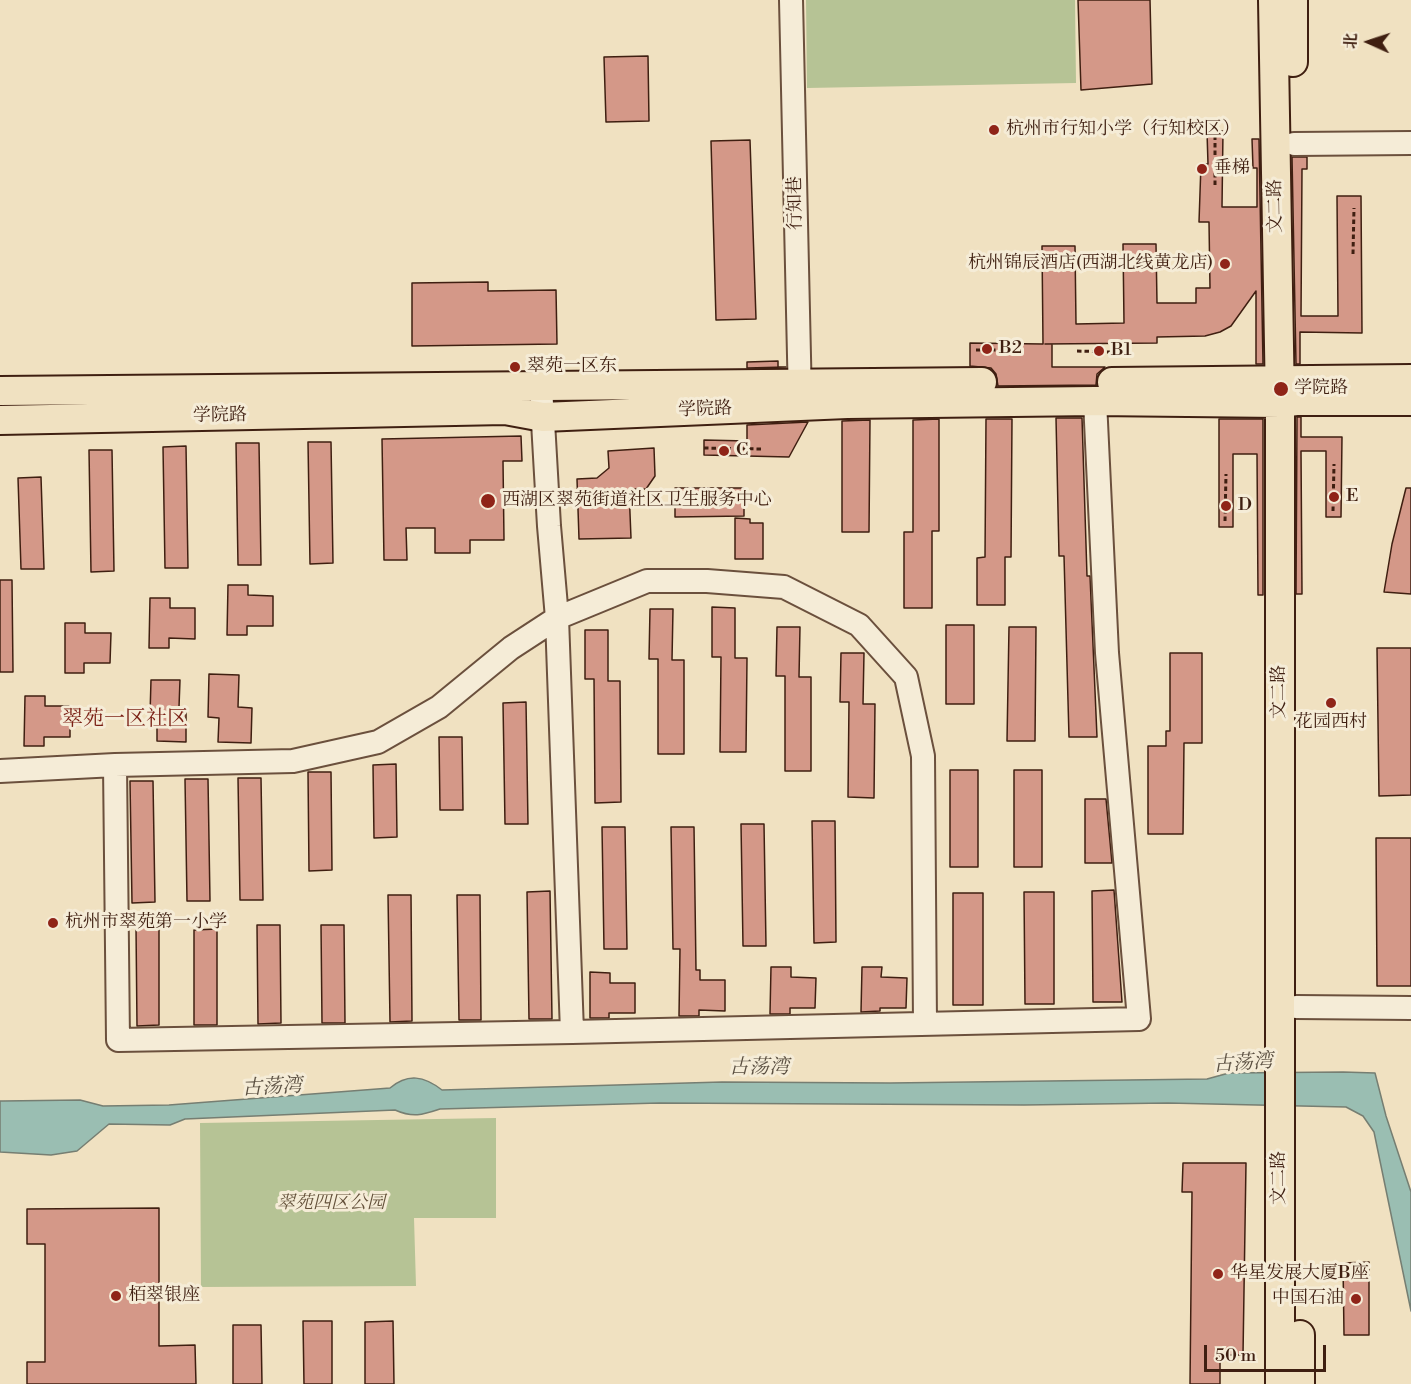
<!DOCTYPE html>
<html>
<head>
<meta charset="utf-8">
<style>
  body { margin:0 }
  #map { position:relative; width:1411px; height:1384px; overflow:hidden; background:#f0e1c1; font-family:"Libre Bodoni","Noto Serif SC",serif }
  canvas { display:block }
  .north { position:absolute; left:1339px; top:12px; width:60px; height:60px; -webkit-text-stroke:4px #f5ecd7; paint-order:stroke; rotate:273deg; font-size:16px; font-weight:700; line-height:24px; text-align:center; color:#3f1f11 }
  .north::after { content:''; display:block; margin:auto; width:21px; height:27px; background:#3f1f11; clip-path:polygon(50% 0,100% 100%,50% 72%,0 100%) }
  .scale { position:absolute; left:1204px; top:1345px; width:122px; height:27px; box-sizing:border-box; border:3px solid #3f1f11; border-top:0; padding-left:8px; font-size:18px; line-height:21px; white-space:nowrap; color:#3f1f11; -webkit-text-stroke:4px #f5ecd7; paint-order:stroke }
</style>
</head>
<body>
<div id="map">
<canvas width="1411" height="1384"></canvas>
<div class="north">北</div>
<div class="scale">50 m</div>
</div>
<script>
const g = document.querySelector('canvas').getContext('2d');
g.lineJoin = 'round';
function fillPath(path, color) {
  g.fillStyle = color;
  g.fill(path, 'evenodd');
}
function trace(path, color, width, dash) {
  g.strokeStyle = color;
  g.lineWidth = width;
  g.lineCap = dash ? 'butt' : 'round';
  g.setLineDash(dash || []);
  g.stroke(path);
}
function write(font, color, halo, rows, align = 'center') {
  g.font = font + ' "Libre Bodoni","Noto Serif SC",serif';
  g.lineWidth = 6;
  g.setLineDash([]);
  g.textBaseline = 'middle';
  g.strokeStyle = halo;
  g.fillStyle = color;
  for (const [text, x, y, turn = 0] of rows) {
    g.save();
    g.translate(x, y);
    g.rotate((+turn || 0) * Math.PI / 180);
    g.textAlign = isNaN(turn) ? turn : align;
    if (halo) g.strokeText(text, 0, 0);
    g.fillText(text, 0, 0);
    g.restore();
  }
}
const green = new Path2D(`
  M 806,0 L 1075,0 L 1076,83 L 807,88 Z
  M 496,1118 L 496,1218 L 414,1218 L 416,1286 L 201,1287 L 200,1123 Z`);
const water = new Path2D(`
  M 1343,1072 L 1375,1073 L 1386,1116 L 1411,1192 L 1411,1311 L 1374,1132 L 1363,1116 L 1346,1107 L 1168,1103 L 1024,1105 L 659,1103 L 440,1109 C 422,1115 413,1118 395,1110 L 185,1119 L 170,1125 L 109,1124 L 77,1151 L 51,1155 L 0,1152 L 0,1101 L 3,1101 L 80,1100 L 103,1106 L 169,1105 L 390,1088 C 408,1073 424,1076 442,1090 L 722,1082 L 890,1083 L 1207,1079 L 1229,1073 Z`);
const building = new Path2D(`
  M 1078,0 L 1150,0 L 1152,84 L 1081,90 Z
  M 648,56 L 649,121 L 606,122 L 604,57 Z
  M 1223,131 L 1222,207 L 1257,207 L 1257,168 L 1253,168 L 1252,139 L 1259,139 L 1263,364 L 1256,364 L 1256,291 L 1231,326 L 1220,332 L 1205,336 L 1157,337 L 1157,343 L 1045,344 L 1052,344 L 1052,367 L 1105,367 L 1097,374 L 1096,385 L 998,386 L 996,374 L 991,368 L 970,366 L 970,343 L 1043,344 L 1042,246 L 1075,246 L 1076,324 L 1124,323 L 1123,244 L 1156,244 L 1157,303 L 1196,303 L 1196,288 L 1210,288 L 1209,222 L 1199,222 L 1201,164 L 1208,164 L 1207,132 Z
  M 750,140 L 756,319 L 716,320 L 711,141 Z
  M 1292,157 L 1307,157 L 1307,169 L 1302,169 L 1301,316 L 1338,316 L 1337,196 L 1361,196 L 1362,333 L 1300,332 L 1300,364 L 1296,364 Z
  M 488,282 L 488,291 L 556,290 L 557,344 L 412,346 L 412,283 Z
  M 778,361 L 778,367 L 786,367 L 747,368 L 747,362 Z
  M 1297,417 L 1301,417 L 1301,437 L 1342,437 L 1341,517 L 1326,517 L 1326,451 L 1301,451 L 1302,594 L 1296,594 Z
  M 1056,418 L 1082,418 L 1087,576 L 1090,576 L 1097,737 L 1069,737 L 1064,556 L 1059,556 Z
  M 939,419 L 939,531 L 932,531 L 932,608 L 904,608 L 904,532 L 913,532 L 913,420 Z
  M 986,419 L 1012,419 L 1011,557 L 1005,557 L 1005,605 L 977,605 L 977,558 L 985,557 Z
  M 1219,419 L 1263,419 L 1263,595 L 1258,595 L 1257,454 L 1233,454 L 1233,527 L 1219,527 Z
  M 870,420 L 869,532 L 842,532 L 842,421 Z
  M 808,422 L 789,457 L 704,455 L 704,440 L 747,441 L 747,425 Z
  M 521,436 L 522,461 L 503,461 L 504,540 L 470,540 L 470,553 L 435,553 L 435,528 L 406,528 L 407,560 L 384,560 L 382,439 Z
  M 308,442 L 331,442 L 333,563 L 310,564 Z
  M 236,443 L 259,443 L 261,565 L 238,565 Z
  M 186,446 L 188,568 L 165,568 L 163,447 Z
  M 654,448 L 655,476 L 646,489 L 629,489 L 631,538 L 579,539 L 577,479 L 597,478 L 609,468 L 608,451 Z
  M 89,450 L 112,450 L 114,571 L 91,572 Z
  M 41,477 L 44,569 L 21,569 L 18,478 Z
  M 675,488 L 744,488 L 744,516 L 675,517 Z
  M 1406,488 L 1411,488 L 1411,594 L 1384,592 L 1392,544 Z
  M 735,518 L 750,519 L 750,523 L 763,523 L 763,559 L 735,559 Z
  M 0,580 L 12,580 L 13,672 L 0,672 Z
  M 228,585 L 248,585 L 248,595 L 273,596 L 273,626 L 247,626 L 247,635 L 227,635 Z
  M 150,598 L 170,598 L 170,608 L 195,608 L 195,639 L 169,638 L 169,648 L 149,648 Z
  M 712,607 L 735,608 L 735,658 L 747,658 L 746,752 L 720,752 L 721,657 L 712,657 Z
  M 650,609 L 673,609 L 672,660 L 684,660 L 684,754 L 658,754 L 658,659 L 649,659 Z
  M 65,623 L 85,623 L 85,633 L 111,633 L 110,663 L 84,663 L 84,673 L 65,673 Z
  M 946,625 L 974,625 L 974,704 L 946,704 Z
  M 777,627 L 800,627 L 799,677 L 811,677 L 811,771 L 785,771 L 785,676 L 776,676 Z
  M 1009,627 L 1036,627 L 1035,741 L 1007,741 Z
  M 585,630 L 608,630 L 608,681 L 620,681 L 621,802 L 595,803 L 594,679 L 585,679 Z
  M 1377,648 L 1411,648 L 1411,795 L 1379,796 Z
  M 841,653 L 864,653 L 863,704 L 875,704 L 874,798 L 848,797 L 849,702 L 840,702 Z
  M 1170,653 L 1202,653 L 1202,743 L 1184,743 L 1183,834 L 1148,834 L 1148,746 L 1166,746 L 1166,731 L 1170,731 Z
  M 209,674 L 239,675 L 238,707 L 252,708 L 251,743 L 218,742 L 219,718 L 208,717 Z
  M 151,680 L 180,680 L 179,707 L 186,707 L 186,742 L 157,741 L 157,715 L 150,715 Z
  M 25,696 L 45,696 L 45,706 L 70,706 L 70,737 L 44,737 L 44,746 L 24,746 Z
  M 526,702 L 528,824 L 505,824 L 503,703 Z
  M 439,737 L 462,737 L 463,810 L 440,810 Z
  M 396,764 L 397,837 L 374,838 L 373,765 Z
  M 950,770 L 978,770 L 978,867 L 950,867 Z
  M 1014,770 L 1042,770 L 1042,867 L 1014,867 Z
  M 308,772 L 331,772 L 332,870 L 309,871 Z
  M 238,778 L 261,778 L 263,900 L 240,900 Z
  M 185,779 L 208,779 L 210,901 L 187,901 Z
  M 130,781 L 153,781 L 155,902 L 132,903 Z
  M 1085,799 L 1106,799 L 1112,863 L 1085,863 Z
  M 812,821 L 835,821 L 836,942 L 814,943 Z
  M 741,824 L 764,824 L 766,946 L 743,946 Z
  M 602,827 L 625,827 L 627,949 L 604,949 Z
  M 671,827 L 694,827 L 696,970 L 700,970 L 700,980 L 725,980 L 725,1011 L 699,1010 L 699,1016 L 679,1016 L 680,949 L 673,949 Z
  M 1376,838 L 1411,838 L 1411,986 L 1377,986 Z
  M 1114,890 L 1122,1002 L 1093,1002 L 1092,891 Z
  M 550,891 L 552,1019 L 529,1019 L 527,892 Z
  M 1024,892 L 1054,892 L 1054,1004 L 1025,1004 Z
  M 953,893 L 983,893 L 983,1005 L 953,1005 Z
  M 388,895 L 411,895 L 412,1021 L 390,1022 Z
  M 457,895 L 480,895 L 481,1020 L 459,1020 Z
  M 257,925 L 280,925 L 281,1023 L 258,1024 Z
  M 321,925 L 344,925 L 345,1023 L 322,1023 Z
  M 136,927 L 159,927 L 159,1025 L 137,1026 Z
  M 217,929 L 217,1025 L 194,1025 L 194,930 Z
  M 771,967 L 791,967 L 791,977 L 816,978 L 815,1008 L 790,1008 L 790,1014 L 770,1014 Z
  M 862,967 L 882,967 L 881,977 L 907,978 L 906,1008 L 880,1008 L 880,1011 L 861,1012 Z
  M 590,972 L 610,973 L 610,983 L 635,983 L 635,1013 L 609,1013 L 609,1018 L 590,1018 Z
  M 1183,1163 L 1246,1163 L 1243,1355 L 1220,1355 L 1220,1384 L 1190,1384 L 1192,1192 L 1182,1192 Z
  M 159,1208 L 159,1346 L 195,1345 L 196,1384 L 27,1384 L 27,1362 L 45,1362 L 45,1244 L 27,1244 L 27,1209 Z
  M 1369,1262 L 1369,1335 L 1344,1335 L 1343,1263 Z
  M 303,1321 L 332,1321 L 332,1384 L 304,1384 Z
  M 393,1321 L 394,1384 L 365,1384 L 365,1322 Z
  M 233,1325 L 261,1325 L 262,1384 L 233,1384 Z`);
const path = new Path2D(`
  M 1215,185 L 1215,137
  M 1353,254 L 1354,208
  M 976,350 L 1017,350
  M 1077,351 L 1110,352
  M 704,448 L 761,449
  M 1333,511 L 1334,464
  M 1225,521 L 1226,474`);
const minor = new Path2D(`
  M 791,0 L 800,400
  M 1294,144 L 1411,143
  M 541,387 L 549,526 L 557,618 L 572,1032
  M 115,765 L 118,1040 L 572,1032 L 1139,1019 L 1107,653 L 1095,401
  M 0,771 L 115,765 L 293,761 L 378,742 L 439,707 L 511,648 L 557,618 L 647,581 L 707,581 L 784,587 L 859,625 L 906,677 L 923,756 L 925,1024
  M 1296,1007 L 1411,1008`);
const major = new Path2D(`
  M 1273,0 L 1280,403 L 1280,1384
  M 1293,0 L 1293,62
  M 1112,382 L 1411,379
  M 0,391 L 982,382
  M 0,420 L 505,410 L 543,417 L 847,404 L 1095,401 L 1280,403 L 1296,401 L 1411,401
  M 1300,1335 L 1300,1384`);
const markers = [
  [994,130,6,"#8f2418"],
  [1202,169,6,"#8f2418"],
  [1225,264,6,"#8f2418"],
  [987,349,6,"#8f2418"],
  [1099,351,6,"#8f2418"],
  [515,367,6,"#8f2418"],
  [1281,389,8,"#8f2418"],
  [724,451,6,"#8f2418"],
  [1334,497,6,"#8f2418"],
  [488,501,8,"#8f2418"],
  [1226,506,6,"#8f2418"],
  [1331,703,6,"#8f2418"],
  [53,923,6,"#8f2418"],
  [1218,1274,6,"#8f2418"],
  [116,1296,6,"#8f2418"],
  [1356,1299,6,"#8f2418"]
];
const poiNames = [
  ["杭州市行知小学（行知校区）",1006,130],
  ["垂梯",1214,169],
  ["杭州锦辰酒店(西湖北线黄龙店)",1213,264,"right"],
  ["B2",999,349],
  ["B1",1111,351],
  ["翠苑一区东",527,367],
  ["学院路",1294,389],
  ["C",736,451],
  ["E",1346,497],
  ["西湖区翠苑街道社区卫生服务中心",502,501],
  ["D",1238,506],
  ["花园西村",1331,723,"center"],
  ["杭州市翠苑第一小学",65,923],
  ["华星发展大厦B座",1230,1274],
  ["栢翠银座",128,1296],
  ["中国石油",1344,1299,"right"]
];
const streetNames = [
  ["行知巷",796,203,-91],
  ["文二路",1276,206,-91],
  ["学院路",705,410,-2],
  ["学院路",220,416,-1],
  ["文二路",1280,692,-90],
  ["文二路",1280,1178,-90]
];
const parkNames = [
  ["翠苑四区公园",331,1204]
];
const waterNames = [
  ["古荡湾",1243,1064,-4],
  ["古荡湾",759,1068],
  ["古荡湾",272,1088,-3]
];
const quarterNames = [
  ["翠苑一区社区",125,720]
];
fillPath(green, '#b6c395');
fillPath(water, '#9abeb2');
trace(water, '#767e72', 1.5);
fillPath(building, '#d49888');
trace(building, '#3f1f11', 1.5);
trace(minor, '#6b503d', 26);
trace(major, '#3f1f11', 32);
trace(path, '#3f1f11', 3, [4.5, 3]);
trace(minor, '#f5ecd7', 22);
trace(major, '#f0e1c1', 28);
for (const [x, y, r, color] of markers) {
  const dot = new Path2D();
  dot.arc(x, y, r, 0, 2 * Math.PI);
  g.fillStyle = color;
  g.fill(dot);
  trace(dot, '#f5ecd7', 2);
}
write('18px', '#3f1f11', '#f5ecd7', poiNames, 'left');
write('18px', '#3f1f11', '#f5ecd7', streetNames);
write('italic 18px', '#635039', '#f5ecd7', parkNames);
write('italic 20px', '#5a4f41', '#f5ecd7', waterNames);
write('21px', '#7a1f14', '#f5ecd7', quarterNames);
</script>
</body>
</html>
